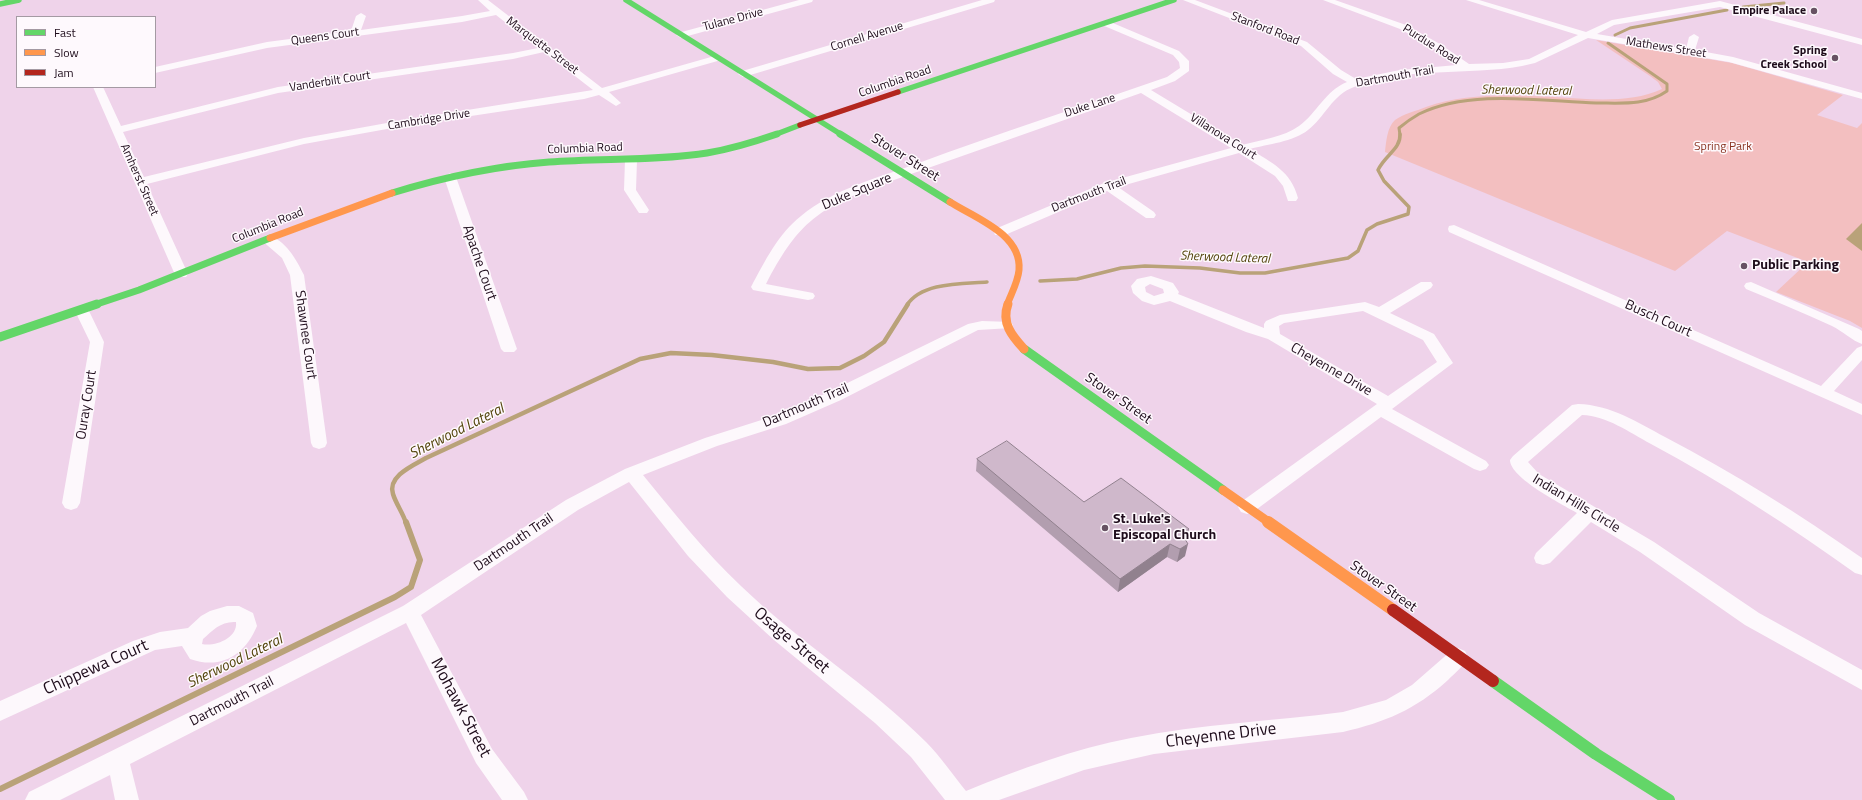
<!DOCTYPE html>
<html>
<head>
<meta charset="utf-8">
<style>
  body { margin:0 }
  #map { position:relative; width:1862px; height:800px; overflow:hidden; background:#efd3ea; font-family:"Titillium Web",sans-serif }
  canvas { display:block }
  .legend { position:absolute; left:16px; top:16px; width:140px; height:72px; box-sizing:border-box; background:#fef9fd; border:1px solid #a49aa3; margin:0; padding:5px 7px; list-style:none; font-size:12px; color:#1e0c1b }
  .legend li { display:flex; align-items:center; gap:8px; height:20px }
  .legend b { width:20px; border:1px solid #a49aa3 }
</style>
</head>
<body>
<div id="map">
<canvas width="1862" height="800"></canvas>
<ul class="legend">
<li><b style="height:5px;background:#63d668"></b>Fast</li>
<li><b style="height:5px;background:#ff974d"></b>Slow</li>
<li><b style="height:5px;background:#b3261e"></b>Jam</li>
</ul>
</div>
<script>
const g = document.querySelector('canvas').getContext('2d');
g.lineJoin = 'round';
function fillPath(path, color) {
  g.fillStyle = color;
  g.fill(path, 'evenodd');
}
function trace(path, color, width, dash) {
  g.strokeStyle = color;
  g.lineWidth = width;
  g.lineCap = dash ? 'butt' : 'round';
  g.setLineDash(dash || []);
  g.stroke(path);
}
function write(font, color, halo, rows, align = 'center') {
  g.font = font + ' "Titillium Web",sans-serif';
  g.lineWidth = 3;
  g.setLineDash([]);
  g.textBaseline = 'middle';
  g.strokeStyle = halo;
  g.fillStyle = color;
  for (const [text, x, y, turn = 0] of rows) {
    g.save();
    g.translate(x, y);
    g.rotate((+turn || 0) * Math.PI / 180);
    g.textAlign = isNaN(turn) ? turn : align;
    if (halo) g.strokeText(text, 0, 0);
    g.fillText(text, 0, 0);
    g.restore();
  }
}
const green = new Path2D(`
  M 1596,40 L 1732,63 L 1843,95 L 1817,115 L 1857,128 L 1862,123 L 1862,328 L 1850,321 L 1776,292 L 1808,262 L 1727,231 L 1675,271 L 1385,152 C 1386,143 1387,127 1395,120 C 1403,114 1416,111 1426,107 C 1466,93 1511,95 1553,97 C 1588,99 1630,104 1662,89 L 1658,82 L 1650,76 Z`);
const water = new Path2D(`
  M 1862,223 L 1862,251 L 1846,239 Z`);
const streamFar3 = new Path2D(`
  M 1743,7 L 1784,3
  M 1615,35 L 1630,28 L 1727,10
  M 1400,135 L 1399,128 C 1405,123 1412,118 1419,114 C 1470,89 1541,101 1596,103 C 1621,103 1646,106 1667,91 L 1667,84 L 1608,43`);
const streamFar2 = new Path2D(`
  M 1040,281 L 1077,279 L 1121,268 L 1145,266 L 1200,268 L 1240,273 L 1265,273 L 1348,258 L 1358,251 L 1367,230 L 1377,224 L 1408,214 L 1409,207 L 1384,181 L 1378,170 C 1385,155 1401,149 1400,134
  M 907,305 C 922,282 962,284 987,282`);
const streamFar1 = new Path2D(`
  M 406,523 C 403,513 396,504 393,494 C 387,476 414,465 426,458 L 640,359 L 671,353 L 712,355 L 773,362 L 808,369 L 840,368 L 864,356 L 884,342 L 908,304`);
const stream = new Path2D(`
  M 0,789 L 395,597 L 411,587 L 420,560 L 406,522`);
const street = new Path2D(`
  M 478,0 L 488,0 L 602,88 L 718,55 L 723,58 L 721,60 L 609,92 L 621,103 L 616,106 L 599,95 L 584,99 L 398,127 L 304,144 L 147,184 L 188,274 L 186,277 L 176,277 L 93,87 L 103,87 L 121,126 L 278,87 L 513,53 L 538,48 L 496,15 L 462,22 L 267,48 L 155,73 L 155,67 L 267,42 L 351,31 L 356,16 L 361,13 L 366,16 L 361,30 L 462,16 L 490,11 ZM 544,52 L 593,90 L 398,121 L 304,138 L 144,177 L 123,132 L 278,93 L 513,59 Z
  M 799,0 L 813,0 L 812,2 L 684,37 L 681,38 L 676,35 L 678,33 Z
  M 982,0 L 995,0 L 994,2 L 747,76 L 743,77 L 738,74 L 739,72 Z
  M 1183,0 L 1195,0 L 1307,42 L 1341,70 L 1356,79 L 1400,70 L 1457,65 L 1434,48 L 1400,29 L 1323,0 L 1335,0 L 1406,25 L 1440,44 L 1469,64 L 1503,63 L 1529,59 L 1578,35 L 1466,0 L 1479,0 L 1586,32 L 1612,20 L 1720,1 L 1862,39 L 1862,45 L 1720,7 L 1614,25 L 1597,34 L 1686,49 L 1689,37 L 1694,34 L 1699,37 L 1695,50 L 1733,57 L 1862,93 L 1862,99 L 1729,62 L 1588,38 L 1535,63 L 1522,66 C 1467,76 1407,66 1354,87 C 1332,95 1325,117 1308,130 C 1293,142 1268,144 1250,149 C 1272,163 1291,171 1298,198 L 1296,201 L 1288,201 L 1283,186 L 1275,176 L 1239,153 L 1118,187 L 1154,212 L 1156,215 L 1154,218 L 1146,218 L 1107,191 L 1005,235 L 995,235 L 994,232 L 995,229 L 1104,183 L 1231,148 L 1141,93 L 877,186 C 816,209 796,226 766,284 L 813,293 L 815,296 L 813,299 L 808,300 L 758,291 L 753,290 L 751,287 C 765,261 778,234 801,216 C 834,189 877,178 916,164 C 999,133 1084,106 1167,77 L 1180,68 L 1179,62 L 1173,55 L 1102,25 L 1102,21 L 1108,21 L 1179,51 L 1189,61 L 1189,71 L 1175,81 L 1151,90 L 1242,145 C 1260,140 1284,137 1299,126 C 1317,113 1325,91 1347,82 L 1333,74 L 1301,46 Z
  M 631,156 L 637,160 L 636,190 L 649,210 L 647,213 L 639,213 L 624,190 L 625,160 Z
  M 450,173 L 456,177 L 517,349 L 514,352 L 504,352 L 501,349 L 444,177 Z
  M 1454,225 L 1821,386 L 1857,348 L 1862,346 L 1862,360 L 1834,391 L 1862,404 L 1862,415 L 1449,232 L 1448,229 L 1449,226 Z
  M 267,235 C 286,240 296,259 304,275 L 327,443 L 325,447 L 319,449 L 313,447 L 311,443 L 290,275 L 282,258 L 260,239 Z
  M 1151,276 L 1173,283 L 1179,292 L 1178,294 L 1264,328 L 1264,324 L 1266,321 L 1280,315 L 1365,302 L 1379,307 L 1421,282 L 1431,282 L 1433,285 L 1431,288 L 1390,313 L 1434,334 L 1453,363 L 1392,409 L 1486,461 L 1489,465 L 1486,469 L 1480,471 L 1474,469 L 1381,417 L 1253,512 L 1247,514 L 1241,512 L 1238,507 L 1241,502 L 1377,404 L 1268,339 L 1246,332 L 1170,301 L 1154,305 L 1142,301 L 1133,293 L 1131,286 L 1137,279 ZM 1150,284 L 1163,289 L 1164,293 L 1154,296 L 1146,292 L 1145,287 ZM 1363,311 L 1423,340 L 1437,362 L 1388,396 L 1280,334 L 1279,326 L 1284,323 Z
  M 1751,282 L 1859,329 L 1862,331 L 1862,344 C 1853,341 1842,331 1832,326 C 1804,313 1775,301 1746,289 L 1744,286 L 1746,283 Z
  M 82,307 L 87,308 L 89,311 L 104,342 L 80,503 L 77,508 L 71,510 L 65,508 L 62,503 L 90,342 L 75,311 L 77,308 Z
  M 982,321 L 1011,322 L 1013,325 L 1011,328 L 978,330 L 841,400 L 786,424 L 717,446 L 643,475 C 674,513 705,552 741,586 C 799,642 869,685 926,742 C 941,757 953,775 966,791 C 1020,769 1074,749 1131,738 C 1201,724 1273,721 1343,712 L 1386,700 L 1412,685 L 1451,651 L 1458,648 L 1465,651 L 1468,657 C 1464,666 1455,673 1448,680 C 1415,710 1385,722 1343,732 L 1154,754 L 1084,770 L 999,800 L 945,800 L 911,757 L 875,723 L 774,640 L 727,597 L 688,556 L 629,482 L 578,510 L 421,615 L 492,749 L 524,792 L 528,800 L 502,800 L 476,763 L 406,623 L 130,764 L 139,800 L 115,800 L 110,775 L 60,800 L 25,800 L 29,792 L 403,606 L 566,500 L 625,469 L 705,438 L 774,416 L 829,392 L 968,324 Z
  M 1578,404 C 1611,405 1637,422 1665,437 C 1734,473 1799,514 1862,558 L 1862,575 L 1855,573 C 1789,526 1722,482 1651,444 C 1629,432 1607,416 1582,415 L 1528,462 L 1539,474 L 1654,542 L 1759,613 L 1862,670 L 1862,690 L 1745,625 L 1640,552 L 1591,522 L 1550,563 L 1543,565 L 1536,563 L 1534,558 L 1536,553 L 1577,513 C 1562,504 1510,478 1510,460 L 1513,456 L 1572,405 Z
  M 239,606 L 253,613 L 257,626 C 245,655 221,670 190,659 L 182,646 L 155,650 L 0,721 L 0,701 L 133,641 L 160,632 L 188,628 L 201,616 L 210,611 L 227,606 ZM 236,622 C 238,638 215,647 202,644 L 203,639 C 213,630 221,621 236,622 Z`);
const fastFar3 = new Path2D(`
  M 626,0 L 842,135
  M 0,4 L 19,0
  M 898,92 L 1174,0
  M 774,135 L 800,125`);
const fastFar2 = new Path2D(`
  M 840,134 L 950,202
  M 392,193 C 444,177 495,166 549,162 C 602,158 655,161 707,153 C 731,149 754,142 777,134
  M 94,305 L 139,290 L 270,238`);
const fastFar1 = new Path2D(`
  M 0,337 L 97,304
  M 1024,349 L 1223,490`);
const fast = new Path2D(`
  M 1493,681 L 1596,754 L 1669,800`);
const slowFar2 = new Path2D(`
  M 950,202 C 975,218 1022,234 1019,270 C 1018,282 1011,294 1007,305
  M 270,238 L 392,193`);
const slowFar1 = new Path2D(`
  M 1008,304 C 1001,323 1012,336 1024,349
  M 1223,490 L 1270,523`);
const slow = new Path2D(`
  M 1268,522 L 1393,610`);
const jamFar1 = new Path2D(`
  M 800,125 L 898,92`);
const jam = new Path2D(`
  M 1393,610 L 1493,681`);
const wall = new Path2D(`
  M 977,459 L 1084,502 L 1186,540 L 1185,556 L 1177,562 L 1167,557 L 1118,592 L 976,471 Z`);
const shadedWall = new Path2D(`
  M 1189,529 L 1186,541 L 1182,534 Z
  M 1170,544 L 1167,557 L 1118,592 L 1120,579 Z
  M 1188,544 L 1185,556 L 1177,562 L 1180,549 Z`);
const building = new Path2D(`
  M 1007,441 L 1084,502 L 1121,478 L 1189,529 L 1182,534 L 1188,544 L 1180,549 L 1170,544 L 1120,579 L 977,459 Z`);
const markers = [
  [1814,11,4,"#675263"],
  [1835,58,4,"#675263"],
  [1744,266,4,"#675263"],
  [1105,528,4,"#675263"]
];
const farPoinames = [
  ["Empire Palace",1806,11],
  ["Spring",1827,51],
  ["Creek School",1827,65]
];
const farStreetnames = [
  ["Tulane Drive",733,20,-15],
  ["Stanford Road",1265,29,21],
  ["Queens Court",325,37,-8],
  ["Cornell Avenue",867,37,-17],
  ["Purdue Road",1431,45,32],
  ["Marquette Street",542,46,37],
  ["Mathews Street",1666,48,9],
  ["Dartmouth Trail",1395,77,-10],
  ["Vanderbilt Court",330,82,-9],
  ["Columbia Road",895,82,-19],
  ["Duke Lane",1090,106,-18],
  ["Cambridge Drive",429,120,-9],
  ["Villanova Court",1223,137,32],
  ["Columbia Road",585,149,-2],
  ["Amherst Street",139,180,66],
  ["Dartmouth Trail",1089,195,-21],
  ["Columbia Road",268,226,-22]
];
const farParknames = [
  ["Spring Park",1723,147]
];
const farWaternames = [
  ["Sherwood Lateral",1526,91,1],
  ["Sherwood Lateral",1225,258,2]
];
const streetNames = [
  ["Stover Street",905,158,32],
  ["Duke Square",857,192,-23],
  ["Apache Court",479,263,71],
  ["Busch Court",1658,319,24],
  ["Shawnee Court",305,335,82],
  ["Cheyenne Drive",1331,370,30],
  ["Stover Street",1118,399,35],
  ["Ouray Court",87,405,-81],
  ["Dartmouth Trail",806,406,-23],
  ["Indian Hills Circle",1576,504,31],
  ["Dartmouth Trail",514,543,-34],
  ["Stover Street",1383,587,35],
  ["Dartmouth Trail",232,702,-27]
];
const poiNames = [
  ["Public Parking",1752,266],
  ["St. Luke's",1113,520],
  ["Episcopal Church",1113,536]
];
const waterNames = [
  ["Sherwood Lateral",457,432,-27],
  ["Sherwood Lateral",235,662,-26]
];
const nearStreetnames = [
  ["Osage Street",791,641,40],
  ["Chippewa Court",96,668,-24],
  ["Mohawk Street",460,708,62],
  ["Cheyenne Drive",1221,736,-7]
];
fillPath(green, '#f3bfc0');
fillPath(water, '#b9a279');
trace(streamFar3, '#b9a279', 3);
trace(streamFar2, '#b9a279', 3.5);
trace(streamFar1, '#b9a279', 4.5);
trace(stream, '#b9a279', 6);
fillPath(street, '#fdf8fc');
trace(fastFar3, '#63d668', 5.5);
trace(fastFar2, '#63d668', 7);
trace(fastFar1, '#63d668', 9);
trace(fast, '#63d668', 12);
trace(slowFar2, '#ff974d', 7);
trace(slowFar1, '#ff974d', 9);
trace(slow, '#ff974d', 12);
trace(jamFar1, '#b3261e', 5.5);
trace(jam, '#b3261e', 12);
fillPath(wall, '#b29eaf');
fillPath(shadedWall, '#91818e');
fillPath(building, '#cfb8cb');
trace(building, '#91818e', 1);
for (const [x, y, r, color] of markers) {
  const dot = new Path2D();
  dot.arc(x, y, r, 0, 2 * Math.PI);
  g.fillStyle = color;
  g.fill(dot);
  trace(dot, '#fef9fd', 1.5);
}
write('bold 12px', '#1e0c1b', '#fef9fd', farPoinames, 'right');
write('12px', '#1e0c1b', '#fef9fd', farStreetnames);
write('12px', '#8a3422', '#fef9fd', farParknames);
write('italic 13px', '#54450d', '#fef9fd', farWaternames);
write('14px', '#1e0c1b', '#fef9fd', streetNames);
write('bold 14px', '#1e0c1b', '#fef9fd', poiNames, 'left');
write('italic 15px', '#54450d', '#fef9fd', waterNames);
write('17px', '#1e0c1b', '#fef9fd', nearStreetnames);
</script>
</body>
</html>
